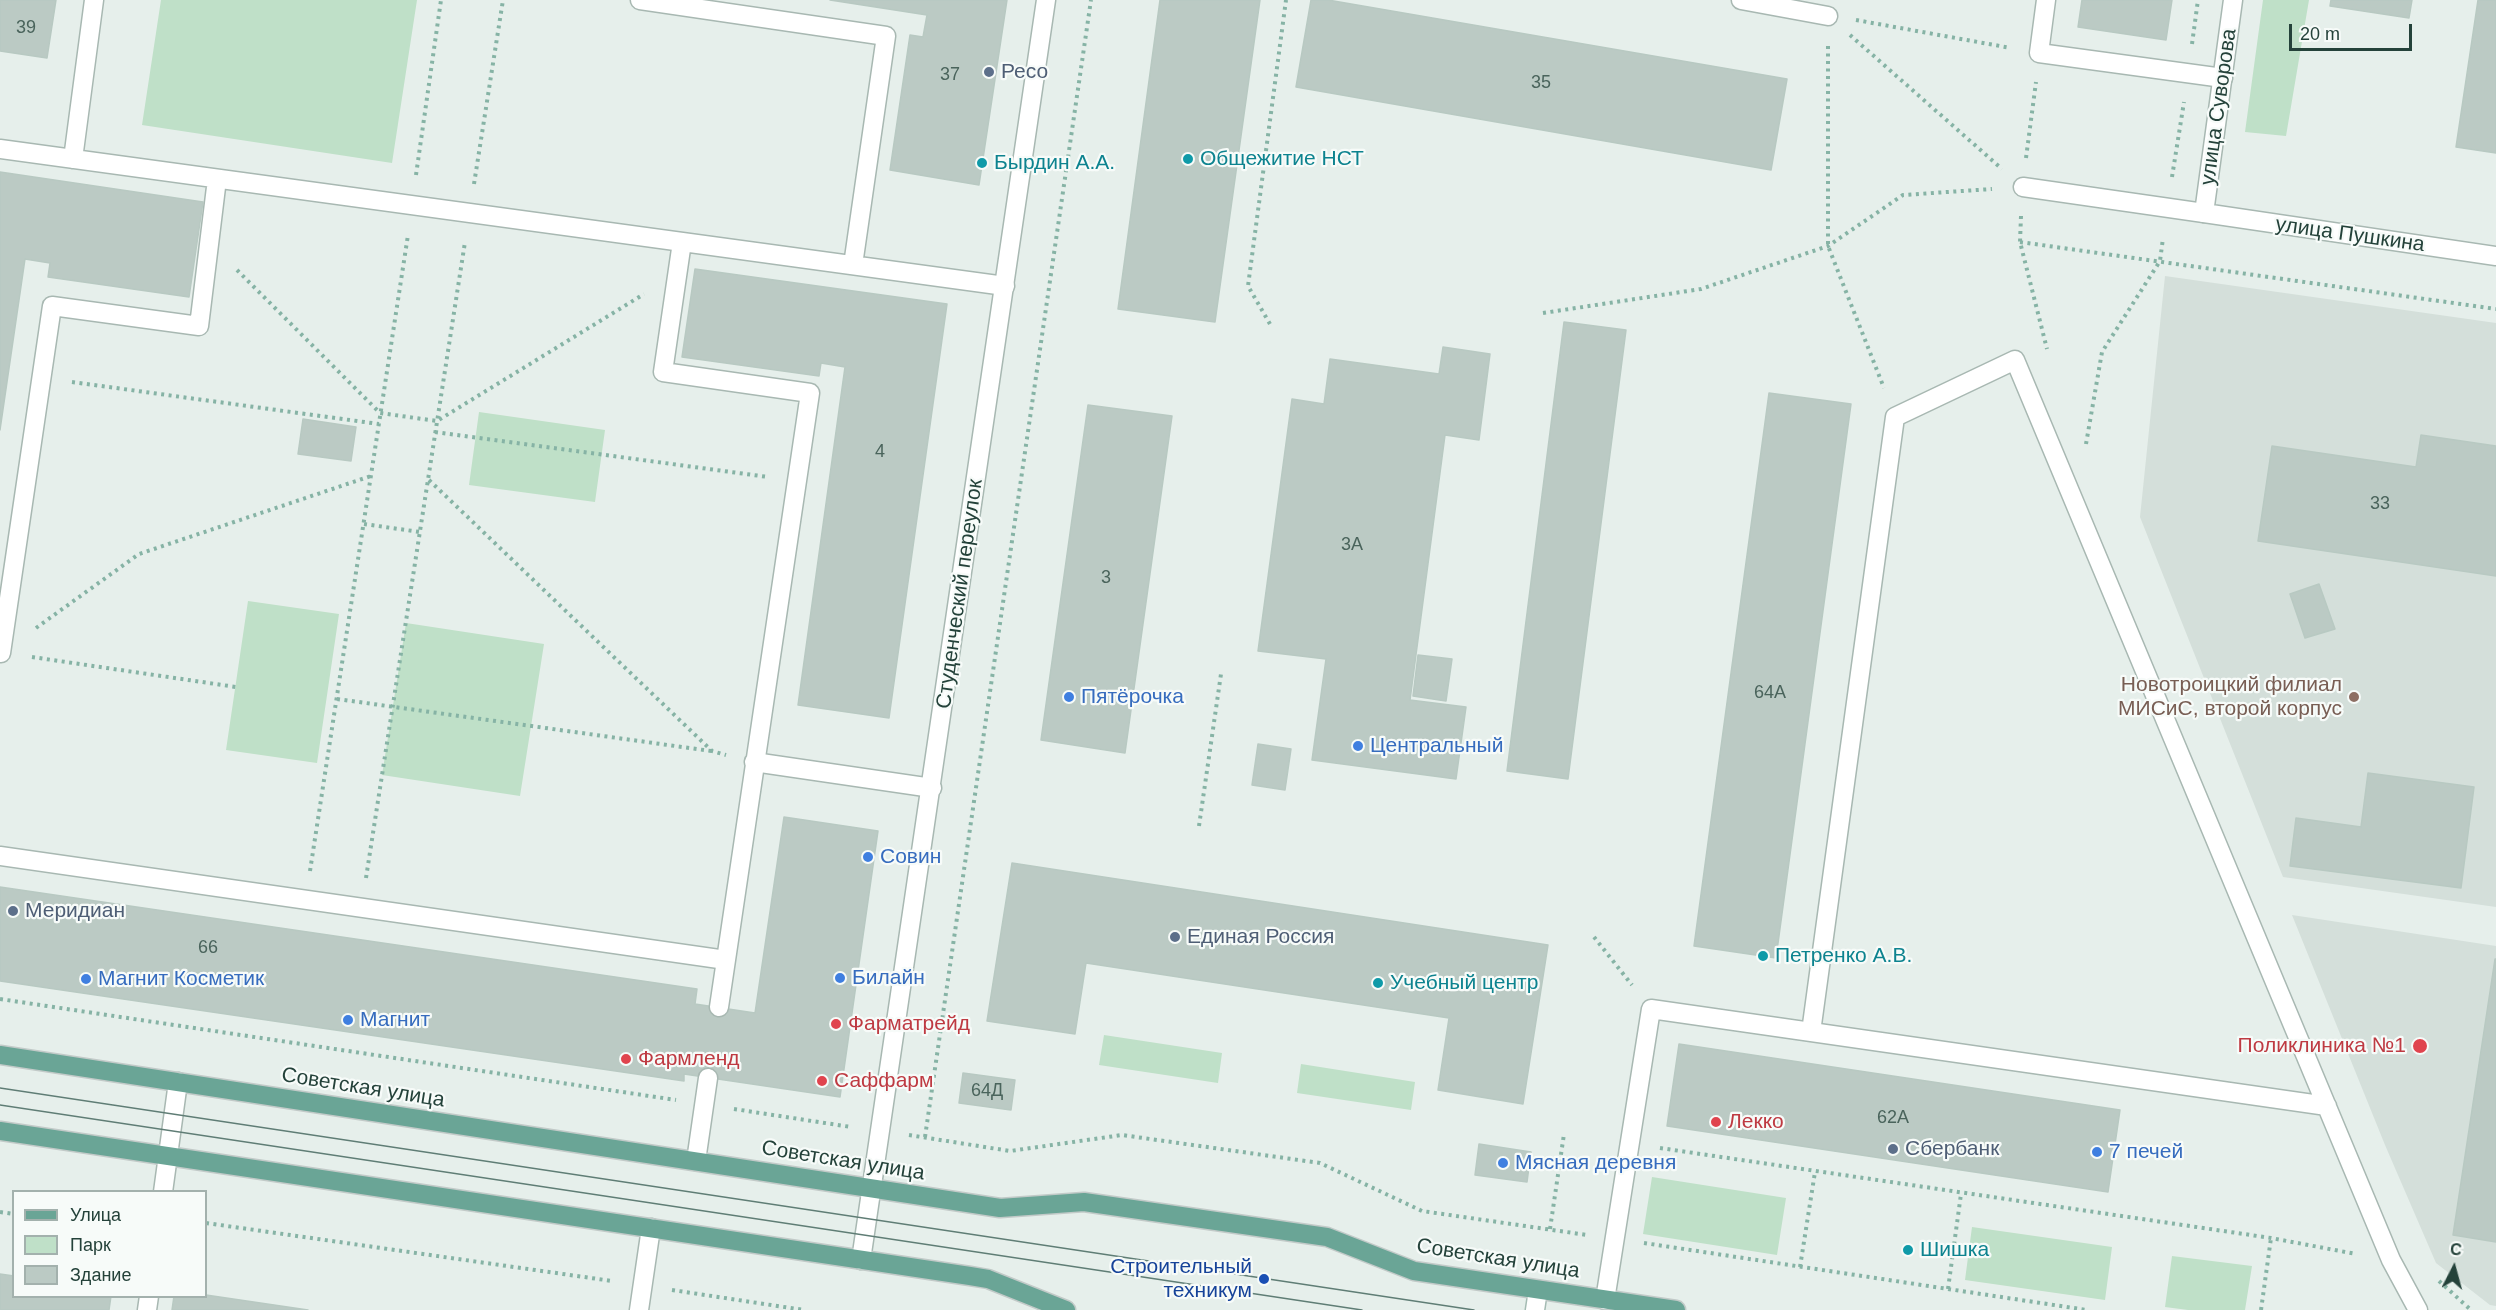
<!DOCTYPE html>
<html>
<head>
<meta charset="utf-8">
<style>
  body { margin:0 }
  #map { position:relative; width:2496px; height:1310px; overflow:hidden; background:#e6efeb; font-family:Helvetica,sans-serif }
  canvas { display:block }
  .legend { position:absolute; left:12px; top:1190px; width:195px; height:108px; box-sizing:border-box; background:#f7fbf9; border:2px solid #a3b1ad; margin:0; padding:8px 10px; list-style:none; font-size:18px; color:#24423a }
  .legend li { display:flex; align-items:center; gap:12px; height:30px }
  .legend b { width:30px; border:2px solid #a3b1ad }
  .north { position:absolute; left:2424px; top:1238px; width:60px; height:60px; -webkit-text-stroke:4px #f7fbf9; paint-order:stroke; rotate:6deg; font-size:16px; font-weight:700; line-height:24px; text-align:center; color:#24423a }
  .north::after { content:''; display:block; margin:auto; width:21px; height:27px; background:#24423a; clip-path:polygon(50% 0,100% 100%,50% 72%,0 100%) }
  .scale { position:absolute; left:2289px; top:24px; width:123px; height:27px; box-sizing:border-box; border:3px solid #24423a; border-top:0; padding-left:8px; font-size:18px; line-height:21px; white-space:nowrap; color:#24423a; -webkit-text-stroke:4px #f7fbf9; paint-order:stroke }
</style>
</head>
<body>
<div id="map">
<canvas width="2496" height="1310"></canvas>
<ul class="legend">
<li><b style="height:8px;background:#6aa596"></b>Улица</li>
<li><b style="height:16px;background:#bfe0c8"></b>Парк</li>
<li><b style="height:16px;background:#bbcac4"></b>Здание</li>
</ul>
<div class="north">С</div>
<div class="scale">20 m</div>
</div>
<script>
const g = document.querySelector('canvas').getContext('2d');
g.lineJoin = 'round';
function fillPath(path, color) {
  g.fillStyle = color;
  g.fill(path, 'evenodd');
}
function trace(path, color, width, dash) {
  g.strokeStyle = color;
  g.lineWidth = width;
  g.lineCap = dash ? 'butt' : 'round';
  g.setLineDash(dash || []);
  g.stroke(path);
}
function write(font, color, halo, rows, align = 'center') {
  g.font = font + ' Helvetica,sans-serif';
  g.lineWidth = 4.5;
  g.setLineDash([]);
  g.textBaseline = 'middle';
  g.strokeStyle = halo;
  g.fillStyle = color;
  for (const [text, x, y, turn = 0] of rows) {
    g.save();
    g.translate(x, y);
    g.rotate((+turn || 0) * Math.PI / 180);
    g.textAlign = isNaN(turn) ? turn : align;
    if (halo) g.strokeText(text, 0, 0);
    g.fillText(text, 0, 0);
    g.restore();
  }
}
const built = new Path2D(`
  M 2165,276 L 2496,323 L 2496,907 L 2283,877 L 2140,517 Z
  M 2292,915 L 2496,946 L 2496,1306 L 2490,1305 L 2436,1263 L 2385,1145 Z`);
const green = new Path2D(`
  M 161,0 L 417,0 L 392,163 L 142,125 Z
  M 2263,0 L 2309,0 L 2286,136 L 2245,132 Z
  M 479,412 L 605,430 L 595,502 L 469,485 Z
  M 248,601 L 339,614 L 317,763 L 226,750 Z
  M 406,623 L 544,644 L 520,796 L 382,775 Z
  M 1104,1035 L 1222,1053 L 1218,1083 L 1099,1065 Z
  M 1301,1064 L 1415,1082 L 1411,1110 L 1297,1093 Z
  M 1652,1177 L 1786,1198 L 1777,1255 L 1643,1234 Z
  M 1972,1227 L 2112,1247 L 2105,1300 L 1965,1280 Z
  M 2172,1256 L 2252,1266 L 2245,1310 L 2188,1310 L 2165,1307 Z`);
const building = new Path2D(`
  M 0,0 L 56,0 L 47,58 L 0,51 Z
  M 830,0 L 1007,0 L 979,185 L 890,170 L 910,35 L 923,37 L 927,15 Z
  M 1160,0 L 1260,0 L 1215,322 L 1118,309 Z
  M 1311,0 L 1328,0 L 1787,79 L 1771,170 L 1296,87 Z
  M 2082,0 L 2172,0 L 2166,40 L 2078,27 Z
  M 2331,0 L 2412,0 L 2409,18 L 2330,6 Z
  M 2478,0 L 2496,0 L 2496,153 L 2456,147 Z
  M 0,172 L 203,202 L 189,297 L 48,277 L 50,263 L 25,259 L 0,430 Z
  M 695,269 L 947,304 L 889,718 L 798,705 L 845,367 L 821,363 L 819,376 L 682,357 Z
  M 1564,322 L 1626,330 L 1568,779 L 1507,771 Z
  M 1443,347 L 1490,354 L 1479,440 L 1445,435 L 1410,700 L 1466,707 L 1456,779 L 1312,760 L 1326,659 L 1258,651 L 1292,399 L 1324,404 L 1330,359 L 1439,374 Z
  M 1769,393 L 1851,404 L 1776,958 L 1694,946 Z
  M 1088,405 L 1172,416 L 1125,753 L 1041,740 Z
  M 303,419 L 356,427 L 351,461 L 298,454 Z
  M 2421,435 L 2496,446 L 2496,576 L 2258,541 L 2272,446 L 2416,467 Z
  M 2319,584 L 2335,629 L 2305,638 L 2290,594 Z
  M 1418,655 L 1452,659 L 1446,701 L 1413,696 Z
  M 1258,744 L 1291,749 L 1285,790 L 1252,785 Z
  M 2368,773 L 2474,787 L 2461,888 L 2290,866 L 2296,818 L 2361,827 Z
  M 784,817 L 878,831 L 840,1097 L 684,1074 L 684,1081 L 0,981 L 0,887 L 697,989 L 695,1004 L 755,1013 Z
  M 1012,863 L 1548,945 L 1523,1104 L 1438,1090 L 1449,1018 L 1086,963 L 1075,1034 L 987,1021 Z
  M 2495,959 L 2496,959 L 2496,1242 L 2453,1235 Z
  M 1679,1044 L 2120,1110 L 2108,1192 L 1667,1126 Z
  M 963,1073 L 1015,1080 L 1011,1110 L 959,1103 Z
  M 1479,1144 L 1531,1152 L 1527,1182 L 1475,1175 Z
  M 0,1274 L 14,1276 L 14,1296 L 111,1296 L 109,1310 L 0,1310 Z
  M 206,1295 L 308,1310 L 172,1310 L 174,1296 Z`);
const path = new Path2D(`
  M 1856,20 L 2011,48
  M 1850,35 L 2002,169
  M 2192,44 L 2198,0
  M 1828,46 L 1828,246 L 1884,388
  M 2026,158 L 2036,82
  M 416,175 L 441,0
  M 2172,177 L 2184,102
  M 474,184 L 503,0
  M 2021,216 L 2020,242 L 2047,349
  M 2020,242 L 2496,309
  M 237,270 L 380,413 L 437,421 L 644,294
  M 1543,313 L 1701,289 L 1828,246 L 1903,195 L 1992,189
  M 1270,324 L 1248,286 L 1286,0
  M 72,382 L 379,424
  M 435,432 L 768,477
  M 2086,444 L 2102,352 L 2160,261 L 2163,238
  M 429,480 L 712,751 L 726,755
  M 364,524 L 420,532
  M 36,628 L 139,554 L 371,476
  M 32,657 L 236,687
  M 337,699 L 711,751
  M 1199,826 L 1221,674
  M 310,871 L 408,235
  M 366,878 L 465,242
  M 1594,937 L 1632,985
  M 0,999 L 676,1100
  M 734,1109 L 851,1127
  M 909,1135 L 1010,1151 L 1122,1135 L 1320,1163 L 1422,1211 L 1587,1235
  M 925,1137 L 1091,0
  M 1660,1148 L 2271,1238 L 2356,1254
  M 0,1212 L 14,1214
  M 206,1223 L 612,1281
  M 1550,1229 L 1564,1134
  M 1644,1243 L 2087,1310
  M 1800,1267 L 1815,1172
  M 2439,1281 L 2471,1310
  M 1948,1289 L 1961,1194
  M 672,1290 L 804,1310
  M 2261,1310 L 2271,1238`);
const lane = new Path2D(`
  M 640,0 L 886,36 L 853,265
  M 2046,0 L 2039,53 L 2223,78
  M 0,149 L 1005,286
  M 73,159 L 94,0
  M 2023,187 L 2204,213
  M 1,653 L 52,306 L 199,326 L 217,179
  M 754,762 L 932,788
  M 0,856 L 726,960 L 810,393 L 663,372 L 682,242
  M 719,1007 L 726,960
  M 1811,1032 L 1895,417 L 2015,360 L 2391,1260 L 2418,1310
  M 696,1161 L 708,1078
  M 163,1192 L 178,1082
  M 1605,1300 L 1651,1009 L 2327,1106
  M 147,1310 L 149,1296
  M 639,1310 L 651,1228`);
const street = new Path2D(`
  M 1741,0 L 1828,16
  M 2233,0 L 2204,213 L 2496,256
  M 861,1260 L 1046,0`);
const secondary = new Path2D(`
  M 1535,1310 L 1538,1290`);
const primary = new Path2D(`
  M 0,1055 L 1000,1208 L 1084,1202 L 1327,1237 L 1414,1271 L 1676,1310
  M 0,1131 L 970,1276 L 988,1279 L 1066,1310`);
const tram = new Path2D(`
  M 0,1088 L 1474,1310
  M 0,1105 L 1362,1310`);
const markers = [
  [989,72,6,"#5c6f8a"],
  [1188,159,6,"#0f9aa8"],
  [982,163,6,"#0f9aa8"],
  [1069,697,6,"#3f7fe0"],
  [2354,697,6,"#8d6e63"],
  [1358,746,6,"#3f7fe0"],
  [868,857,6,"#3f7fe0"],
  [13,911,6,"#5c6f8a"],
  [1175,937,6,"#5c6f8a"],
  [1763,956,6,"#0f9aa8"],
  [840,978,6,"#3f7fe0"],
  [86,979,6,"#3f7fe0"],
  [1378,983,6,"#0f9aa8"],
  [348,1020,6,"#3f7fe0"],
  [836,1024,6,"#e0444e"],
  [2420,1046,8,"#e0444e"],
  [626,1059,6,"#e0444e"],
  [822,1081,6,"#e0444e"],
  [1716,1122,6,"#e0444e"],
  [1893,1149,6,"#5c6f8a"],
  [2097,1152,6,"#3f7fe0"],
  [1503,1163,6,"#3f7fe0"],
  [1908,1250,6,"#0f9aa8"],
  [1264,1279,6,"#1a4fb4"]
];
const numberNames = [
  ["39",26,28],
  ["37",950,75],
  ["35",1541,83],
  ["4",880,452],
  ["33",2380,504],
  ["3А",1352,545],
  ["3",1106,578],
  ["64А",1770,693],
  ["66",208,948],
  ["64Д",987,1091],
  ["62А",1893,1118]
];
const serviceNames = [
  ["Ресо",1001,72],
  ["Меридиан",25,911],
  ["Единая Россия",1187,937],
  ["Сбербанк",1905,1149]
];
const streetNames = [
  ["улица Суворова",2219,107,-82],
  ["улица Пушкина",2350,235,8],
  ["Студенческий переулок",960,594,-82],
  ["Советская улица",363,1088,9],
  ["Советская улица",843,1161,9],
  ["Советская улица",1498,1259,9]
];
const cultureNames = [
  ["Общежитие НСТ",1200,159],
  ["Бырдин А.А.",994,163],
  ["Петренко А.В.",1775,956],
  ["Учебный центр",1390,983],
  ["Шишка",1920,1250]
];
const educationNames = [
  ["Новотроицкий филиал",2342,685],
  ["МИСиС, второй корпус",2342,709]
];
const shopNames = [
  ["Пятёрочка",1081,697],
  ["Центральный",1370,746],
  ["Совин",880,857],
  ["Билайн",852,978],
  ["Магнит Косметик",98,979],
  ["Магнит",360,1020],
  ["7 печей",2109,1152],
  ["Мясная деревня",1515,1163]
];
const healthNames = [
  ["Фарматрейд",848,1024],
  ["Поликлиника №1",2406,1046,"right"],
  ["Фармленд",638,1059],
  ["Саффарм",834,1081],
  ["Лекко",1728,1122]
];
const transitNames = [
  ["Строительный",1252,1267],
  ["техникум",1252,1291]
];
fillPath(built, '#d4dfda');
fillPath(green, '#bfe0c8');
fillPath(building, '#bbcac4');
trace(building, '#b8c9c2', 1.5);
trace(lane, '#a8b8b2', 21);
trace(street, '#a8b8b2', 21);
trace(secondary, '#a4bbb3', 21);
trace(primary, '#c2cac8', 21);
trace(path, '#86b3a5', 4, [3, 4.5]);
trace(lane, '#fff', 18);
trace(street, '#fff', 18);
trace(secondary, '#fff', 18);
trace(primary, '#6aa596', 18);
trace(tram, '#5f7d75', 1.5);
for (const [x, y, r, color] of markers) {
  const dot = new Path2D();
  dot.arc(x, y, r, 0, 2 * Math.PI);
  g.fillStyle = color;
  g.fill(dot);
  trace(dot, '#f7fbf9', 2);
}
write('18px', '#4a645c', null, numberNames);
write('21px', '#4e5e75', '#f7fbf9', serviceNames, 'left');
write('21px', '#24423a', '#f7fbf9', streetNames);
write('21px', '#0d838f', '#f7fbf9', cultureNames, 'left');
write('21px', '#785e54', '#f7fbf9', educationNames, 'right');
write('21px', '#366cbe', '#f7fbf9', shopNames, 'left');
write('21px', '#be3a42', '#f7fbf9', healthNames, 'left');
write('21px', '#164399', '#f7fbf9', transitNames, 'right');
</script>
</body>
</html>
